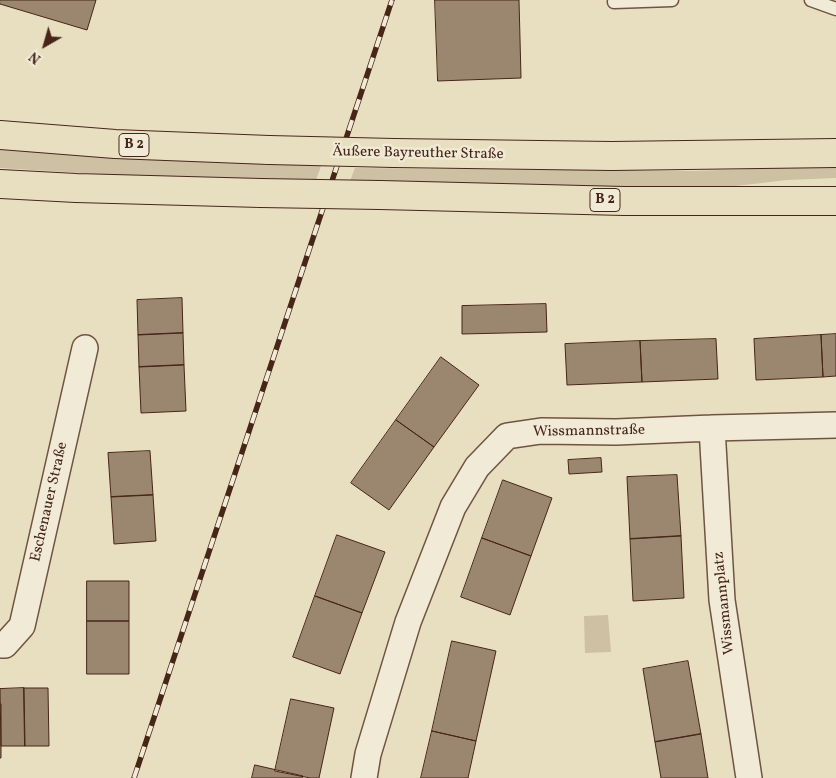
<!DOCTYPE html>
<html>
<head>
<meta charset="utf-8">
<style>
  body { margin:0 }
  #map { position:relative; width:836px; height:778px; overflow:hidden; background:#e8dfc0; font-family:Vollkorn,serif }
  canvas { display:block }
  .north { position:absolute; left:20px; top:20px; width:50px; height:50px; -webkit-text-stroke:4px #f0ead6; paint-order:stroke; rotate:218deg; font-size:14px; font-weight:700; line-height:20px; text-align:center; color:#472618 }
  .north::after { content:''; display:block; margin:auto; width:18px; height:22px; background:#472618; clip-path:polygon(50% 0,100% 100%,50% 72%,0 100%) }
</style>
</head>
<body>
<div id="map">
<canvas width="836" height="778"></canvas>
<div class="north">N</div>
</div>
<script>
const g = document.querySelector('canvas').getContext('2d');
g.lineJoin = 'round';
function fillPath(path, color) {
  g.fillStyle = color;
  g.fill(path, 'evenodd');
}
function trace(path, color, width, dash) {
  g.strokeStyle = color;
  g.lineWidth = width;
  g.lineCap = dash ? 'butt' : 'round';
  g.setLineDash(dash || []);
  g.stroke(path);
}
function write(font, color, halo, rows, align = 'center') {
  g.font = font + ' Vollkorn,serif';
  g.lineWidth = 5;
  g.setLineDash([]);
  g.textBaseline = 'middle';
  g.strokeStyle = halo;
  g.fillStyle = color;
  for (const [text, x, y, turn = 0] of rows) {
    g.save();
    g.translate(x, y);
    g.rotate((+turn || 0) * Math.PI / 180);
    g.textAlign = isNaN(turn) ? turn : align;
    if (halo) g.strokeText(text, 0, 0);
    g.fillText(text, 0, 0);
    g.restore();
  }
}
const green = new Path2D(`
  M 0,149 L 141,159 L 321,166 L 316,180 L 132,176 L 0,168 Z
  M 836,166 L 836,178 L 787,180 L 736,186 L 681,187 L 575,187 L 350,181 L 355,168 L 694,171 Z
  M 608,615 L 611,652 L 585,653 L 584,616 Z`);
const building = new Path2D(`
  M 0,0 L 96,0 L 87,30 L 0,4 Z
  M 435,0 L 519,0 L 521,78 L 438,81 Z
  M 182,298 L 183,333 L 138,335 L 137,300 Z
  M 546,304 L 547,332 L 462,334 L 462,306 Z
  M 183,333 L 184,365 L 139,367 L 138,335 Z
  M 836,334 L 836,376 L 823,377 L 821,335 Z
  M 821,335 L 823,377 L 756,380 L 754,339 Z
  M 716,339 L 718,379 L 642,382 L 640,341 Z
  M 640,341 L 642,382 L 567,385 L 565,344 Z
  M 441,357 L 479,385 L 434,447 L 396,420 Z
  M 184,365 L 186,411 L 141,413 L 139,367 Z
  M 396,420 L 434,447 L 389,510 L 351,483 Z
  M 150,451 L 153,495 L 111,497 L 108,453 Z
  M 601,458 L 602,472 L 569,474 L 568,460 Z
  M 677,475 L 681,536 L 630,539 L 627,477 Z
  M 503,480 L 552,498 L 531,556 L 482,538 Z
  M 153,495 L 156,541 L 114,544 L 111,497 Z
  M 337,535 L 385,552 L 362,613 L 315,596 Z
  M 681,536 L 684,598 L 633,601 L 630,539 Z
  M 482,538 L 531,556 L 510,615 L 461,597 Z
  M 87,581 L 129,581 L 129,621 L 87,621 Z
  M 315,596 L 362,613 L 340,674 L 293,657 Z
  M 87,621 L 129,621 L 129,674 L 87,674 Z
  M 452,641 L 496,651 L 476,741 L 432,731 Z
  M 688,661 L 701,734 L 655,742 L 643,669 Z
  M 24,688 L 25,746 L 1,746 L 0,689 Z
  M 24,688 L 48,688 L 49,746 L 25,746 Z
  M 291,699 L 334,708 L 319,778 L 310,778 L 275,771 Z
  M 0,704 L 1,704 L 1,758 L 0,758 Z
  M 432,731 L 476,741 L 468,778 L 421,778 Z
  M 701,734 L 708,778 L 661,778 L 655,742 Z
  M 255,765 L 303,776 L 302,778 L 252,778 Z`);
const lane = new Path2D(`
  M 811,0 L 836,9
  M 614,2 L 672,0`);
const street = new Path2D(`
  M 712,428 L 722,600 L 749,778
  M 0,645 L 5,645 L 22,626 L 85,348
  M 364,778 L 368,754 L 408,622 L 453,507 L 477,467 L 507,436 L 541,431 L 616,432 L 712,428 L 836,425`);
const primary = new Path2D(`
  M 0,135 L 115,144 L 269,150
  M 394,153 L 612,156 L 836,153
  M 0,184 L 76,188 L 261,193
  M 380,195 L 624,201 L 836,201`);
const rail = new Path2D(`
  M 134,778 L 392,0`);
const primaryBridge = new Path2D(`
  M 269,150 L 394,153
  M 261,193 L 380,195`);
const shields = [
  [134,145,30],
  [605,200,30]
];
const shieldNames = [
  ["B 2",134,145],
  ["B 2",605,200]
];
const streetNames = [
  ["Äußere Bayreuther Straße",418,154,1],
  ["Wissmannstraße",589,432,-1],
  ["Eschenauer Straße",50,502,-77],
  ["Wissmannplatz",725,603,-96]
];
fillPath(green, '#cdc0a3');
fillPath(building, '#9b866f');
trace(building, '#472618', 1);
trace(lane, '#6f5442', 15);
trace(street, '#6f5442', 28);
trace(primary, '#472618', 30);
trace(lane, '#f0ead6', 12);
trace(street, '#f0ead6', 25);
trace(primary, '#e8dfc0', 28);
trace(rail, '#472618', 5.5);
trace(rail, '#f0ead6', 4, [11]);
trace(primaryBridge, '#472618', 30, []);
trace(primaryBridge, '#e8dfc0', 28);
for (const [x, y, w] of shields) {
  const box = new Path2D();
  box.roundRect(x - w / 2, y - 11.5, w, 23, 4);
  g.fillStyle = '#f0ead6';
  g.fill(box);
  trace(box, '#472618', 1);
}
write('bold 14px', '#472618', null, shieldNames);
write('15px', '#472618', '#f0ead6', streetNames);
</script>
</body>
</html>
